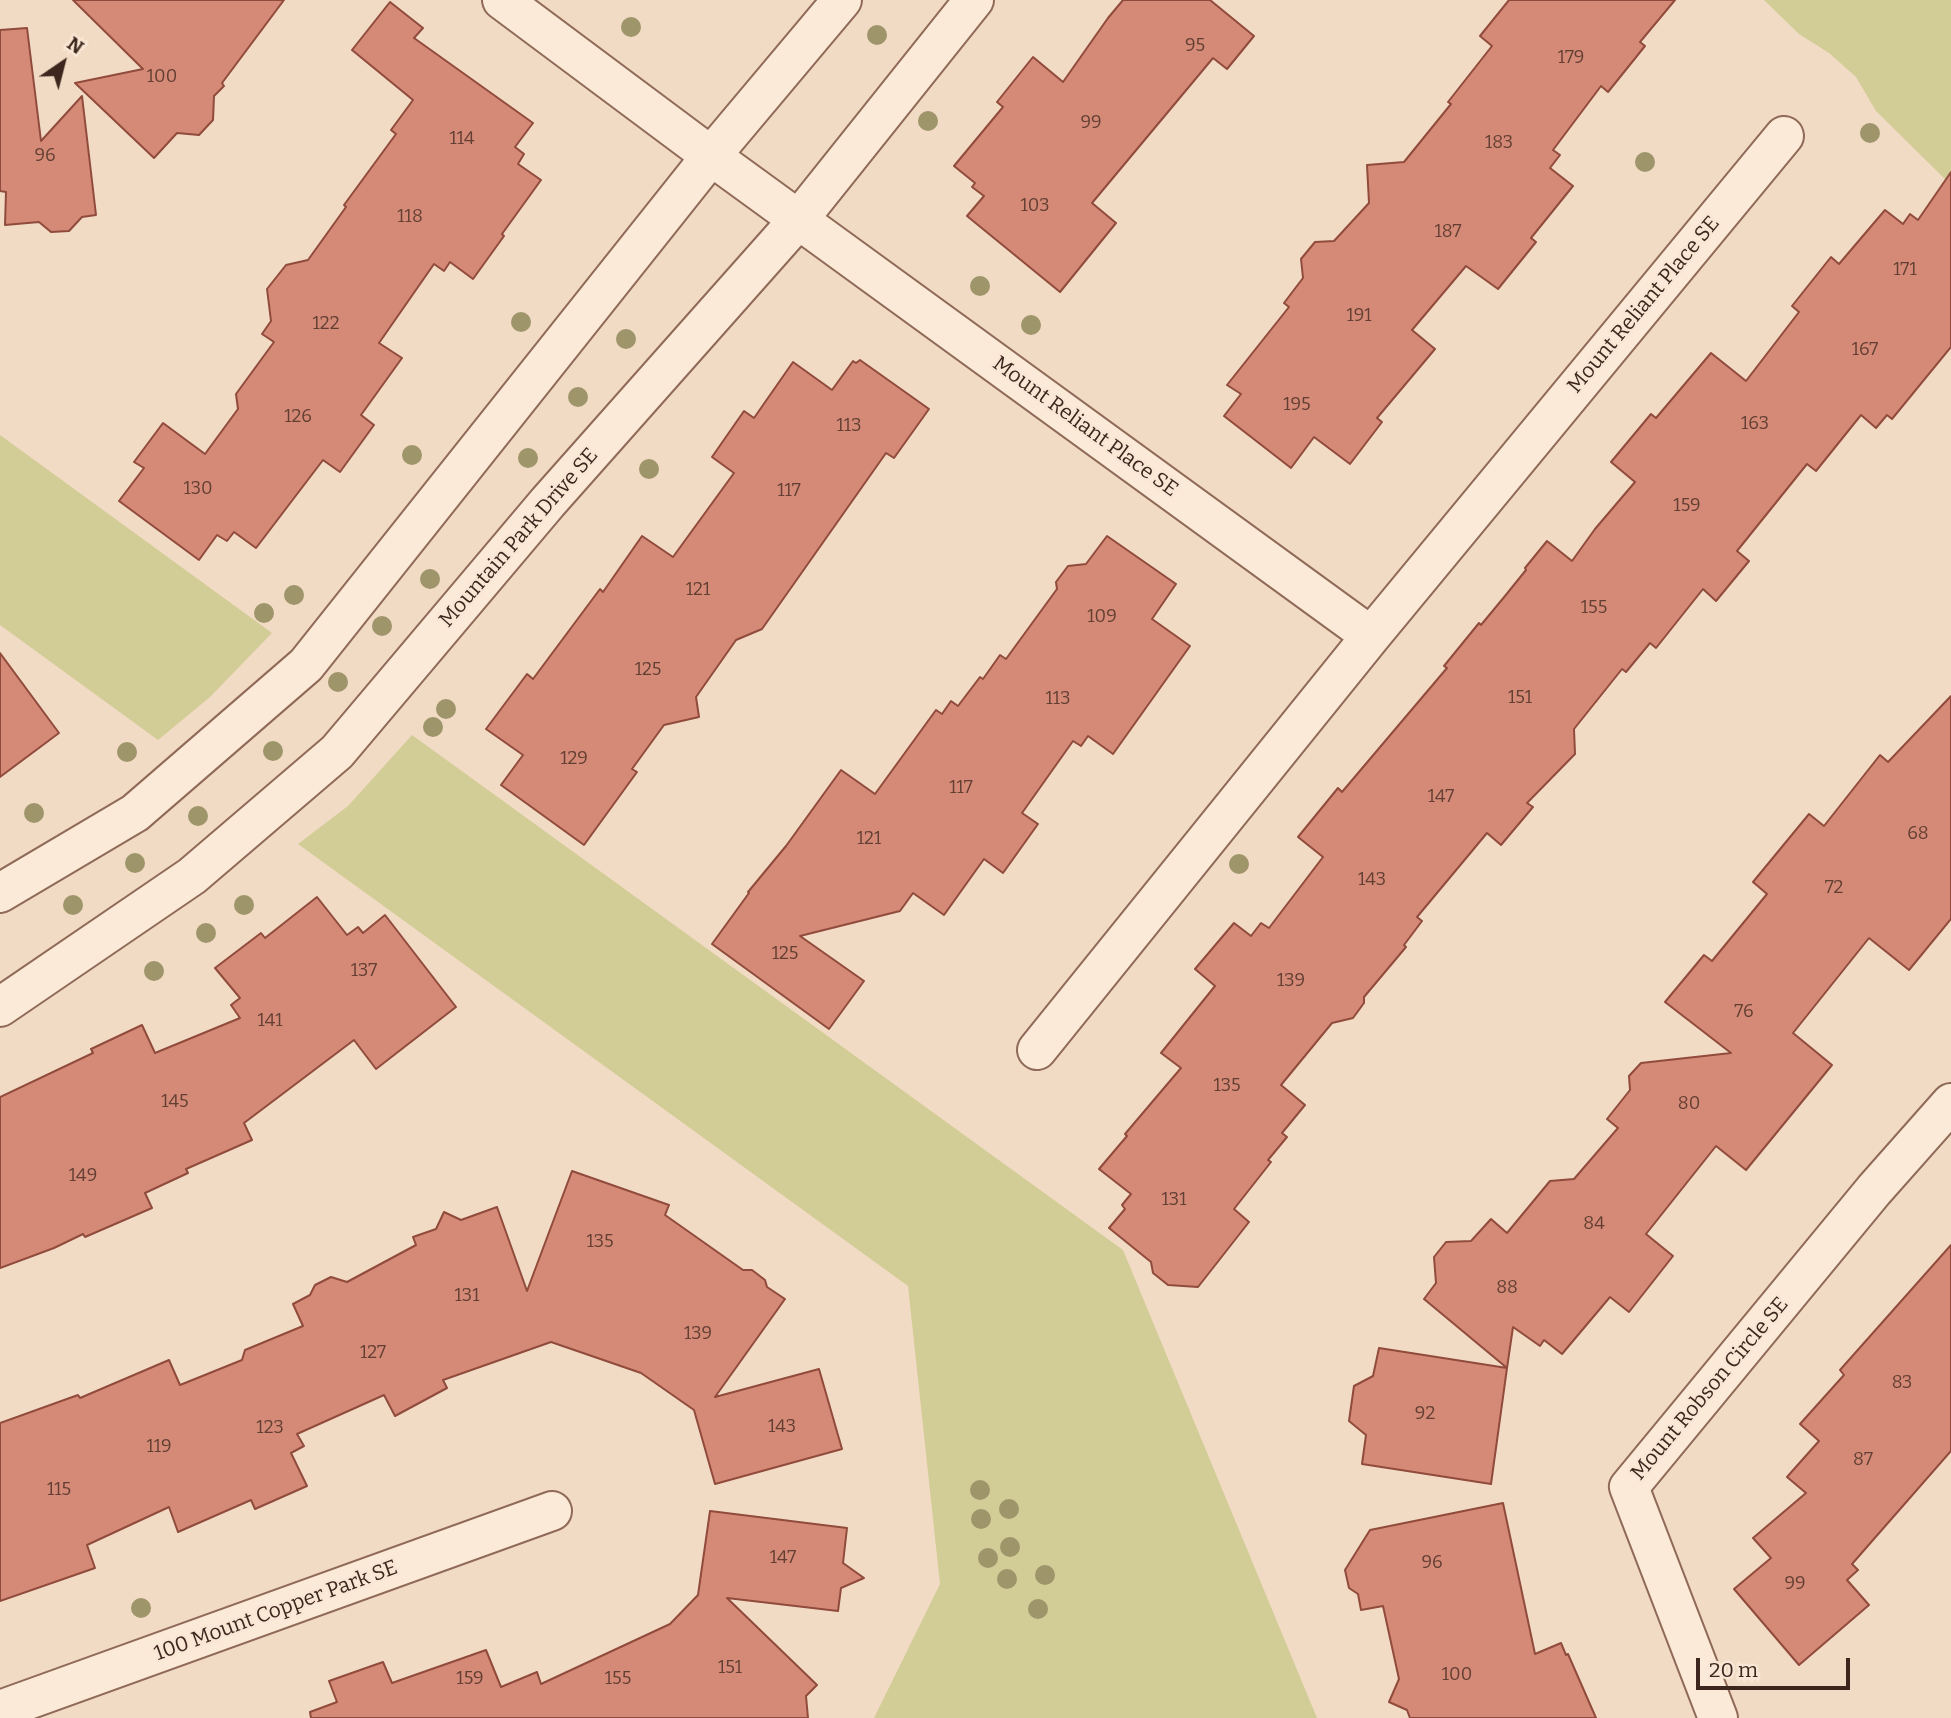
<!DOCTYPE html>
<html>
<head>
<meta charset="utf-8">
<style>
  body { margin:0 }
  #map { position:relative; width:1951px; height:1718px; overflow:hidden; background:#f2dbc4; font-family:Bitter,serif }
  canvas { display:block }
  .north { position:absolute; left:28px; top:28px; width:70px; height:70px; -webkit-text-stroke:5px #f9e6d4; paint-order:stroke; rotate:35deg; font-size:19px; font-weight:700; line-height:28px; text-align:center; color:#3d261d }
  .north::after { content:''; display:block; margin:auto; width:24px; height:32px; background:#3d261d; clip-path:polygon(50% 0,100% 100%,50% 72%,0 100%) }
  .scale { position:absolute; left:1696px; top:1658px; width:154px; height:32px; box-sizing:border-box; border:4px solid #3d261d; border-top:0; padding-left:9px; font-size:21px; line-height:24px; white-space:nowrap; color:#3d261d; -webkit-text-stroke:5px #f9e6d4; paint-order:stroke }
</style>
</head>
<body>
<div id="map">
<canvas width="1951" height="1718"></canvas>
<div class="north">N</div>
<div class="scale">20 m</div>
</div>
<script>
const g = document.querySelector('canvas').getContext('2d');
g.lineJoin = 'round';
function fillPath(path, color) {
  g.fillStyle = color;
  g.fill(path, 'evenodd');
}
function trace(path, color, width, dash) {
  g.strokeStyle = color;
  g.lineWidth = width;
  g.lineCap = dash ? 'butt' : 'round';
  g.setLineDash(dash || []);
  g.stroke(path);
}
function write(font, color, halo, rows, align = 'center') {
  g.font = font + ' Bitter,serif';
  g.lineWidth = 5;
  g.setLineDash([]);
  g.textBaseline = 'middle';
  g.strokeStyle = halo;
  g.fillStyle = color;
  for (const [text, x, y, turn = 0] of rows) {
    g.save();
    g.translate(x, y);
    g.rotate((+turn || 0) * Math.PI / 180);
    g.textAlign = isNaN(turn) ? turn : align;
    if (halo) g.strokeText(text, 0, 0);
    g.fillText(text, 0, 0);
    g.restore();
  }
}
const green = new Path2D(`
  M 1764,0 L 1951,0 L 1951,185 L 1876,111 L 1856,77 L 1829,53 L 1799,34 Z
  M 0,435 L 272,633 L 210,697 L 158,740 L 0,625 Z
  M 412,735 L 1123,1250 L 1317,1718 L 874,1718 L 940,1584 L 908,1286 L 298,844 L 348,806 Z`);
const building = new Path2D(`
  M 73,0 L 284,0 L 222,83 L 224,86 L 214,96 L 213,120 L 199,135 L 177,133 L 154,158 L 75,83 L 143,69 Z
  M 1123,0 L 1210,0 L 1254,36 L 1227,69 L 1213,58 L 1092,203 L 1116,223 L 1060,292 L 967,216 L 984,196 L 972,187 L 975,183 L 954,166 L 1003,107 L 997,102 L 1033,57 L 1063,82 L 1108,18 Z
  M 1509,0 L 1675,0 L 1640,42 L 1645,46 L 1608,92 L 1601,86 L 1553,150 L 1560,155 L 1550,168 L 1573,186 L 1531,238 L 1536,242 L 1498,289 L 1466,266 L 1412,330 L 1435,349 L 1377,418 L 1382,422 L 1350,464 L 1314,437 L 1291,468 L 1224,416 L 1241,394 L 1227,385 L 1289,307 L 1284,303 L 1303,278 L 1301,259 L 1315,242 L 1334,241 L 1369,203 L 1367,165 L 1404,162 L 1451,104 L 1448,102 L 1492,46 L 1480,36 Z
  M 390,2 L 423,28 L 414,38 L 533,123 L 515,147 L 524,154 L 518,164 L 541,180 L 502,234 L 504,236 L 473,279 L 450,262 L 444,271 L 434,264 L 379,343 L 402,358 L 361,415 L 374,425 L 340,472 L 323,460 L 256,548 L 234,532 L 227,541 L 217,535 L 199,560 L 119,501 L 144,468 L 134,462 L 163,423 L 205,454 L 238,409 L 236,394 L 274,342 L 262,334 L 271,321 L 267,289 L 286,265 L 308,260 L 346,207 L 344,205 L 396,134 L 391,130 L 413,100 L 352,50 Z
  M 27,28 L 41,141 L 82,96 L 96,215 L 82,217 L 69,231 L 51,232 L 39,222 L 5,225 L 6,192 L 0,191 L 0,30 Z
  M 1951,172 L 1951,347 L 1892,419 L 1887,415 L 1876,428 L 1861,415 L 1816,471 L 1807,464 L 1737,551 L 1749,561 L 1716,601 L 1703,589 L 1656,648 L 1650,643 L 1626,672 L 1622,669 L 1574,729 L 1575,754 L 1527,803 L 1533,807 L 1501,845 L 1487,833 L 1417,917 L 1422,921 L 1404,945 L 1406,947 L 1364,997 L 1364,1003 L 1353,1018 L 1332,1023 L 1281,1085 L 1305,1105 L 1282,1133 L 1287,1137 L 1268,1160 L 1271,1162 L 1234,1209 L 1249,1222 L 1198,1287 L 1168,1285 L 1153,1273 L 1151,1262 L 1109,1228 L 1125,1209 L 1122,1205 L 1131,1194 L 1099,1169 L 1127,1136 L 1125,1134 L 1181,1068 L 1161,1053 L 1215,986 L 1195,969 L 1234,923 L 1251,936 L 1261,923 L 1269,928 L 1323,857 L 1298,837 L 1338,788 L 1342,792 L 1447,668 L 1444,666 L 1479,623 L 1481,625 L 1505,596 L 1526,570 L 1525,568 L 1547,541 L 1572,561 L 1595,529 L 1635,482 L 1611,462 L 1651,414 L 1656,418 L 1711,353 L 1746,381 L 1799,312 L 1792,306 L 1831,257 L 1839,264 L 1885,210 L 1903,224 L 1910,214 L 1918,220 Z
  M 860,360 L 929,409 L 894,458 L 886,453 L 762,629 L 736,640 L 696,697 L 699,717 L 664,725 L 632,769 L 637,772 L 584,845 L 501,785 L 523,755 L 486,729 L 527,674 L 533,679 L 600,589 L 603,592 L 642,536 L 673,557 L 734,473 L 712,457 L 744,411 L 754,418 L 793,362 L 832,390 L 853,361 L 856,363 Z
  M 1107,536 L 1176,584 L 1152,619 L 1190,646 L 1113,754 L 1088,736 L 1081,746 L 1073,741 L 1022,813 L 1038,824 L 1003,873 L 984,859 L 944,915 L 913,893 L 900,911 L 800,936 L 864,981 L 829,1029 L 712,944 L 749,893 L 748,892 L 786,846 L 841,770 L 875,794 L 936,710 L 942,714 L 951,701 L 958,706 L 980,677 L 983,679 L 1000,655 L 1006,659 L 1057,589 L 1056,582 L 1068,566 L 1086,564 Z
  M 0,653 L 59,733 L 0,777 Z
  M 1951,696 L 1951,919 L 1909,970 L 1869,938 L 1793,1033 L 1832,1065 L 1746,1170 L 1716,1146 L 1646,1234 L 1673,1256 L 1629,1312 L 1610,1297 L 1562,1354 L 1544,1340 L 1540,1346 L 1513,1327 L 1507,1368 L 1424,1299 L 1436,1283 L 1434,1257 L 1446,1242 L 1471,1241 L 1491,1219 L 1507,1233 L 1550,1181 L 1574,1179 L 1618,1128 L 1607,1119 L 1630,1090 L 1629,1076 L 1641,1063 L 1731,1053 L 1665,1002 L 1704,955 L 1712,961 L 1767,894 L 1753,882 L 1809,814 L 1824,826 L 1880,755 L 1888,762 Z
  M 317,897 L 347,935 L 358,927 L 363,933 L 385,915 L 456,1007 L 376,1069 L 354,1040 L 244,1123 L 252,1140 L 186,1169 L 188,1173 L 145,1193 L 152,1208 L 85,1237 L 83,1234 L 54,1248 L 0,1268 L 0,1097 L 93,1053 L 91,1049 L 142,1025 L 155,1053 L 240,1018 L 231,1005 L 240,998 L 215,968 L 261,933 L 265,938 Z
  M 572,1171 L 669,1205 L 665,1215 L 743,1270 L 752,1270 L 765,1280 L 767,1287 L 785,1299 L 715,1397 L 819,1369 L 842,1449 L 715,1484 L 694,1410 L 641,1373 L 551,1342 L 443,1380 L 447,1388 L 395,1416 L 384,1395 L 297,1434 L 304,1446 L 291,1453 L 307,1486 L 255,1509 L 251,1500 L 178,1532 L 169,1507 L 87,1545 L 95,1568 L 0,1601 L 0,1423 L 78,1395 L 80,1398 L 169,1360 L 180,1385 L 242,1360 L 245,1350 L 303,1326 L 293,1304 L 310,1295 L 315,1285 L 331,1277 L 347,1282 L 416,1245 L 413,1237 L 436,1229 L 444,1212 L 461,1220 L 497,1207 L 527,1291 Z
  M 1951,1245 L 1951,1451 L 1852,1564 L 1858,1570 L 1847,1580 L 1869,1605 L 1799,1665 L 1734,1589 L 1771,1558 L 1753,1538 L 1806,1493 L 1787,1477 L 1819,1441 L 1800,1424 L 1844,1375 L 1840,1370 Z
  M 1379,1348 L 1507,1368 L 1491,1484 L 1362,1464 L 1366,1435 L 1349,1421 L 1354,1386 L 1373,1376 Z
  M 1503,1503 L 1535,1654 L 1561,1643 L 1566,1655 L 1568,1654 L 1596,1718 L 1410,1718 L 1407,1710 L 1389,1702 L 1399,1679 L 1383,1606 L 1361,1610 L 1358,1594 L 1349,1588 L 1345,1570 L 1370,1530 Z
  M 710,1511 L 847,1528 L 843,1563 L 864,1578 L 841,1588 L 838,1611 L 727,1598 L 817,1685 L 806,1696 L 808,1718 L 311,1718 L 310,1712 L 337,1702 L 329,1681 L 383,1662 L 392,1683 L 486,1650 L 501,1687 L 537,1672 L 541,1684 L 670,1624 L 698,1595 Z`);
const minor = new Path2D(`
  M 502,0 L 711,156 L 1371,636
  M 0,893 L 135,813 L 306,665 L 711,156 L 842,0
  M 0,1007 L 192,876 L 337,752 L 548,502 L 799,219 L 974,0
  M 1037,1050 L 1371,636 L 1784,136
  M 0,1710 L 552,1511
  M 1718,1718 L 1629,1487 L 1874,1190 L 1951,1103`);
const trees = [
  [631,27],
  [877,35],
  [928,121],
  [1870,133],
  [1645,162],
  [980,286],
  [521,322],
  [1031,325],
  [626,339],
  [578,397],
  [412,455],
  [528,458],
  [649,469],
  [430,579],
  [294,595],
  [264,613],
  [382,626],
  [338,682],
  [446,709],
  [433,727],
  [273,751],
  [127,752],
  [34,813],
  [198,816],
  [135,863],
  [1239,864],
  [73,905],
  [244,905],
  [206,933],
  [154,971],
  [980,1490],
  [1009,1509],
  [981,1519],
  [1010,1547],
  [988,1558],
  [1045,1575],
  [1007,1579],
  [141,1608],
  [1038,1609]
];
const numberNames = [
  ["95",1195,46],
  ["179",1571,58],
  ["100",162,77],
  ["99",1091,123],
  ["114",462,139],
  ["183",1499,143],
  ["96",45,156],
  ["103",1035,206],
  ["118",410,217],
  ["187",1448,232],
  ["171",1905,270],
  ["191",1359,316],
  ["122",326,324],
  ["167",1865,350],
  ["195",1297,405],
  ["126",298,417],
  ["163",1755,424],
  ["113",849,426],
  ["130",198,489],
  ["117",789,491],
  ["159",1687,506],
  ["121",698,590],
  ["155",1594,608],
  ["109",1102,617],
  ["125",648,670],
  ["151",1520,698],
  ["113",1058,699],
  ["129",574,759],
  ["117",961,788],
  ["147",1441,797],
  ["68",1918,834],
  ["121",869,839],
  ["143",1372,880],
  ["72",1834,888],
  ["125",785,954],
  ["137",364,971],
  ["139",1291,981],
  ["76",1744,1012],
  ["141",270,1021],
  ["135",1227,1086],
  ["145",175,1102],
  ["80",1689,1104],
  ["149",83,1176],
  ["131",1174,1200],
  ["84",1594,1224],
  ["135",600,1242],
  ["88",1507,1288],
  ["131",467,1296],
  ["139",698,1334],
  ["127",373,1353],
  ["83",1902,1383],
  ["92",1425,1414],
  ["143",782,1427],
  ["123",270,1428],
  ["119",159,1447],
  ["87",1863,1460],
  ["115",59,1490],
  ["147",783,1558],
  ["96",1432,1563],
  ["99",1795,1584],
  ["151",730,1668],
  ["100",1457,1675],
  ["159",470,1679],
  ["155",618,1679]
];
const streetNames = [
  ["Mount Reliant Place SE",1644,305,-50],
  ["Mount Reliant Place SE",1085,427,36],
  ["Mountain Park Drive SE",519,538,-49],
  ["Mount Robson Circle SE",1710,1389,-50],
  ["100 Mount Copper Park SE",276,1611,-20]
];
fillPath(green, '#d2cc96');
fillPath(building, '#d48a76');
trace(building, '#904b3c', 2);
trace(minor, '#8f6a58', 42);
trace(minor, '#fcead8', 38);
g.fillStyle = '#9e956b';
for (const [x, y] of trees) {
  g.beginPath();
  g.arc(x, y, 10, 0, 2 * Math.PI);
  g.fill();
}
write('18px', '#633f33', null, numberNames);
write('21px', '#3d261d', '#f9e6d4', streetNames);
</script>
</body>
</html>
